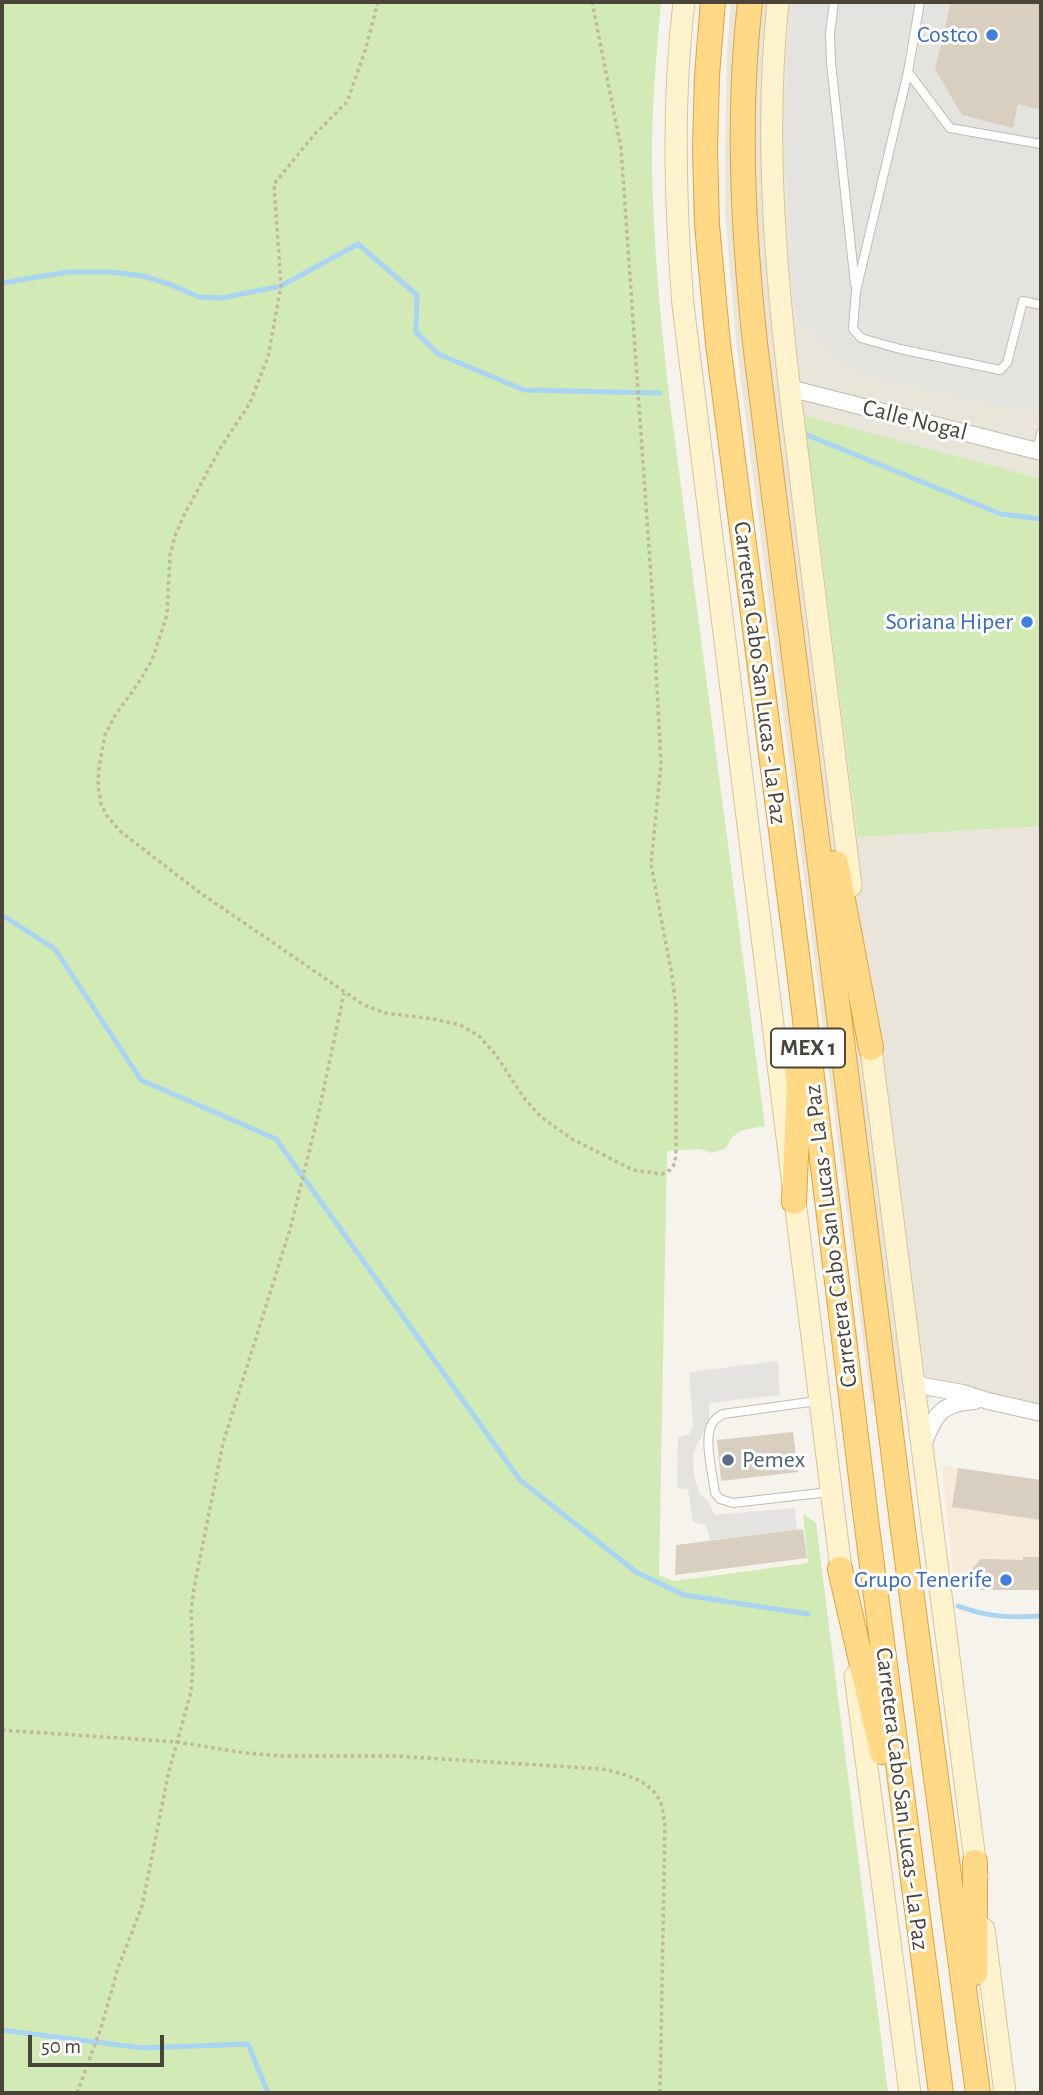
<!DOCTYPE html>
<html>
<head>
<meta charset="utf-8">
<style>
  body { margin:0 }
  #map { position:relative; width:1043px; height:2095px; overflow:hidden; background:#f6f3ec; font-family:"Alegreya Sans",sans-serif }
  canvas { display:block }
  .frame { position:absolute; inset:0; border:4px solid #4b4439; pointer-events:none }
  .scale { position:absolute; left:28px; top:2035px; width:136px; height:32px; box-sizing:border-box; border:4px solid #4b4439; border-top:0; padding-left:9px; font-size:21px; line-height:24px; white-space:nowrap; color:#4b4439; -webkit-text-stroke:5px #fff; paint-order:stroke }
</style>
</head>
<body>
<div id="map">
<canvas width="1043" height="2095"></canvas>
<div class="frame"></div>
<div class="scale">50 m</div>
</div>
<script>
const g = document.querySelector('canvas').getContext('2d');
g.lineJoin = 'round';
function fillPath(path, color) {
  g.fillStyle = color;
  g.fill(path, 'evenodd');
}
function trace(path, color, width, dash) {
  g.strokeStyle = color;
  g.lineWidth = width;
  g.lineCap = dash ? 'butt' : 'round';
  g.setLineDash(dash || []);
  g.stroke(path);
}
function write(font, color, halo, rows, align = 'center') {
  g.font = font + ' "Alegreya Sans",sans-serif';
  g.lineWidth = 6;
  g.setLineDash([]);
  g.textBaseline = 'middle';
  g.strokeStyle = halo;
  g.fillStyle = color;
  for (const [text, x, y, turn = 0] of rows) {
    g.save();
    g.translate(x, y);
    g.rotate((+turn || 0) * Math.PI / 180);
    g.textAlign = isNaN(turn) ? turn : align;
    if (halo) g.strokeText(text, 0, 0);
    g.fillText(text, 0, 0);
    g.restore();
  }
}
const residential = new Path2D(`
  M 731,2 L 1041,2 L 1041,1413 L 957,1395 L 871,1403 L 736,343 L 725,210 L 725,165 L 727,53 Z`);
const commercial = new Path2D(`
  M 942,1466 L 1041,1480 L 1041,1590 L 955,1589 Z`);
const green = new Path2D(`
  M 2,2 L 661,2 C 656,59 651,116 652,173 C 654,250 661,326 670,403 L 765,1126 C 744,1130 737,1127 726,1148 L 711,1153 L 700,1149 L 667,1151 L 659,1575 L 674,1581 L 808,1563 L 803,1514 L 816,1523 L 888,2093 L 2,2093 Z
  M 804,415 L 1041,479 L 1041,826 L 858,837 Z`);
const parking = new Path2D(`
  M 793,2 L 951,2 L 935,69 L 962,115 L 1012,128 L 1018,104 L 1041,110 L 1041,412 L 989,404 L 869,376 L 836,362 L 813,329 L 797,319 L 793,298 L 786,164 L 787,87 Z
  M 778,1361 L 780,1395 L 709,1403 L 709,1421 L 693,1453 L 694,1476 L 700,1494 L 709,1502 L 714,1515 L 795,1508 L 797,1532 L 710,1540 L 706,1525 L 693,1522 L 688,1489 L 677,1488 L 678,1437 L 689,1434 L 693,1425 L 689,1372 Z`);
const stream = new Path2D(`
  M 2,283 L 68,272 L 112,272 L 143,276 L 169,284 L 199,297 L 222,298 L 281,286 L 358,244 L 417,295 L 416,332 L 438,354 L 524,390 L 660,393
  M 807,435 L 1001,514 L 1041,519
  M 2,915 L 55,949 L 141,1080 L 276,1139 L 520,1480 L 636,1572 L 684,1595 L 808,1614
  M 958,1606 C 988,1617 1009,1618 1041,1616
  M 2,2030 L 142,2048 L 248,2044 L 268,2093`);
const building = new Path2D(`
  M 951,2 L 1041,2 L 1041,110 L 1018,104 L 1013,128 L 962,115 L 935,69 Z
  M 793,1432 L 798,1472 L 721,1481 L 717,1440 Z
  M 958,1468 L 1041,1480 L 1041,1520 L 952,1507 Z
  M 803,1529 L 807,1558 L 675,1575 L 676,1545 Z
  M 1023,1557 L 1041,1557 L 1041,1590 L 971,1590 L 971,1570 L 981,1559 L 1023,1560 Z`);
const path = new Path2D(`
  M 378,2 L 365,51 L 347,102 L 314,135 L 274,184 L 281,286 L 268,357 L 250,403 L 221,447 L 183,517 L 175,536 L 170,555 L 167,615 L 152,660 L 137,685 L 114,717 L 105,735 L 99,767 L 98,786 L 101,804 L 107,816 L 120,831 L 199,892 L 364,1005 L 385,1013 L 434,1019 L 460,1025 L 479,1036 L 496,1055 L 524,1098 L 541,1117 L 572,1139 L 633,1170 L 662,1174 L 670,1170 L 675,1163 L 676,1149 L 676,1007 L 672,976 L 651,864 L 661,764 L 652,591 L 621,148 L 592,2
  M 2,1730 L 178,1742 L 245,1753 L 284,1756 L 395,1756 L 602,1769 C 624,1774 649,1779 660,1801 C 663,1807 663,1816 665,1823 L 660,2093
  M 77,2093 L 101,2028 L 118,1968 L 142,1906 L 148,1877 L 168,1775 L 191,1692 L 193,1663 L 191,1612 L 194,1588 L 223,1443 L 291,1226 L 319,1111 L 344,993`);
const service = new Path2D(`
  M 834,2 L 830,34 L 831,63 L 855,284
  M 920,2 L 908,72 L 950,128 L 1041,144
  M 908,72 L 856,291 L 853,329 L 861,338 L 900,349 L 1000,370 L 1007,363 L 1023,301 L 1041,305
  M 1037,451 L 1041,433
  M 817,1401 L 723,1414 C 718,1417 713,1420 711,1426 C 704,1441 713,1476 715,1493 L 720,1499 L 733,1503 L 829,1492`);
const minor = new Path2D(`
  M 789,388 L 1041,452
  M 913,1375 L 916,1382 L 923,1386 L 963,1393 L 988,1401 L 1041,1413
  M 923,1445 C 935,1415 940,1403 975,1401`);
const secondary = new Path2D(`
  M 684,2 C 672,102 675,204 683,305 L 843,1585
  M 778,2 C 761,162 781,323 801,482 C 817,617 834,752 851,886
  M 869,1033 L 977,1876
  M 855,1676 L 910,2093
  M 984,1929 L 1005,2093`);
const trunk = new Path2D(`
  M 713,2 L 707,75 L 705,150 L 707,225 L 718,344 L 797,954 L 868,1535 L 941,2093
  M 750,2 C 737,115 743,230 755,343 L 903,1530 L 978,2093
  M 836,863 L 871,1048
  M 794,1202 L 799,1084 L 797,1073
  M 840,1569 L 882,1752
  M 975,1862 L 975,1973`);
const markers = [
  [992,35,7,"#3f7fe0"],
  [1027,622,7,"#3f7fe0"],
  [728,1460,7,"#5c6f8a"],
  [1006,1580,7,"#3f7fe0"]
];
const shields = [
  [808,1048,74]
];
const shieldNames = [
  ["MEX 1",808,1048]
];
const shopNames = [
  ["Costco",978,35],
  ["Soriana Hiper",1013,622],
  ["Grupo Tenerife",992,1580]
];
const streetNames = [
  ["Calle Nogal",915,420,14],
  ["Carretera Cabo San Lucas - La Paz",760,673,83],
  ["Carretera Cabo San Lucas - La Paz",831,1236,-97],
  ["Carretera Cabo San Lucas - La Paz",902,1799,83]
];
const serviceNames = [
  ["Pemex",742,1460]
];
fillPath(residential, '#eae5da');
fillPath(commercial, '#f7ead8');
fillPath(green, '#d2eab5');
fillPath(parking, '#e5e3e0');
trace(stream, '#a9d4f2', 5);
fillPath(building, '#d8cfc1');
trace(service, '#c2bbae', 10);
trace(minor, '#c2bbae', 18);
trace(secondary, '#d6c79b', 23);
trace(trunk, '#e0a43c', 26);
trace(path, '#c4b79f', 3.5, [3.5, 3.5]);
trace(service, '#fff', 8);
trace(minor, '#fff', 16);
trace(secondary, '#fff3cd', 21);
trace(trunk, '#ffd985', 24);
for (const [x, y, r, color] of markers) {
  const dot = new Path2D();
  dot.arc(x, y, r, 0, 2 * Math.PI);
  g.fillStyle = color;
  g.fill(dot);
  trace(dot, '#fff', 2.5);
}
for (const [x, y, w] of shields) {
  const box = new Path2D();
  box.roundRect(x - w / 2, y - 19.5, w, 39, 5);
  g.fillStyle = '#fff';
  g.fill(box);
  trace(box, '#4b4439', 2);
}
write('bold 23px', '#4b4439', null, shieldNames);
write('24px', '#366cbe', '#fff', shopNames, 'right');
write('24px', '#4b4439', '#fff', streetNames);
write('24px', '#4e5e75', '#fff', serviceNames, 'left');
</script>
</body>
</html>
